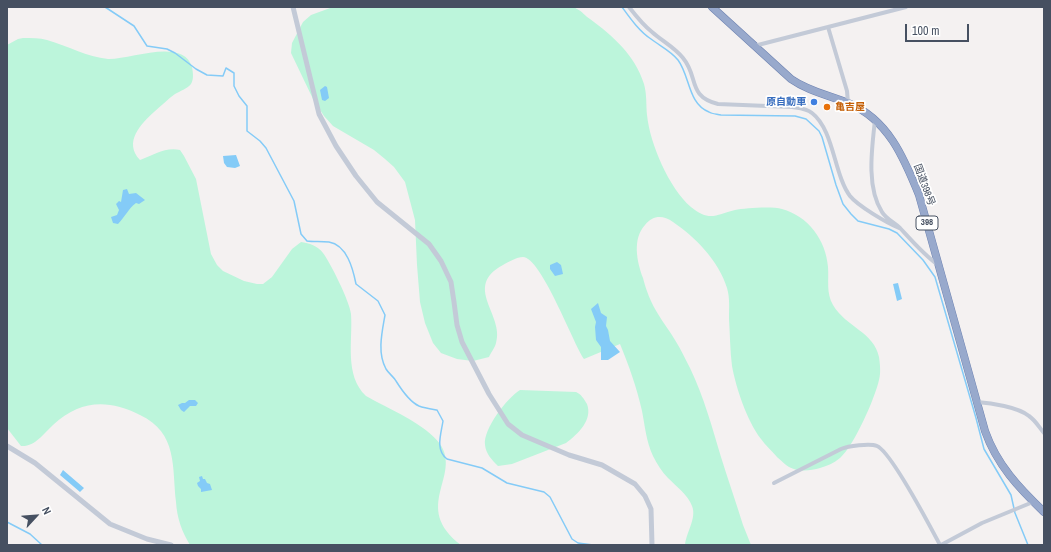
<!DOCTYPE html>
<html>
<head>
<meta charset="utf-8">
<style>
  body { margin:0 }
  #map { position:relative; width:1051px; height:552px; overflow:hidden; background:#f4f1f1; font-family:"Archivo Narrow",sans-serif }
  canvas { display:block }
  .frame { position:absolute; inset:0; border:8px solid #465061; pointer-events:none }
  .north { position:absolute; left:16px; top:496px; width:40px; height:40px; -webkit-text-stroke:3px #fff; paint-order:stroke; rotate:64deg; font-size:11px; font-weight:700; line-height:16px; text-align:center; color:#465061 }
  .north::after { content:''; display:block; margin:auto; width:14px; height:18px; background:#465061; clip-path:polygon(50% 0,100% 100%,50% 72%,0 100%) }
  .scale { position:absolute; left:905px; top:24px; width:64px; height:18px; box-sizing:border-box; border:2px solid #465061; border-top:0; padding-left:5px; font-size:12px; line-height:14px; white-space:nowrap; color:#465061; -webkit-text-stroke:3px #fff; paint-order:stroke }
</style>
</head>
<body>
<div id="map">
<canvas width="1051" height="552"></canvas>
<div class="frame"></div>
<div class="north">N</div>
<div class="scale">100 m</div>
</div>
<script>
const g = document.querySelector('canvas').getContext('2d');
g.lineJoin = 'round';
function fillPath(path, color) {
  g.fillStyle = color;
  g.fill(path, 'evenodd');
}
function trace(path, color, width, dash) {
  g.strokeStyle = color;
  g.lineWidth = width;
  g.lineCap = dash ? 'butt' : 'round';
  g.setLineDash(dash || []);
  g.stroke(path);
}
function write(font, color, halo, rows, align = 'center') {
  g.font = font + ' "Archivo Narrow","Noto Sans JP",sans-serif';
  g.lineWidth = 3.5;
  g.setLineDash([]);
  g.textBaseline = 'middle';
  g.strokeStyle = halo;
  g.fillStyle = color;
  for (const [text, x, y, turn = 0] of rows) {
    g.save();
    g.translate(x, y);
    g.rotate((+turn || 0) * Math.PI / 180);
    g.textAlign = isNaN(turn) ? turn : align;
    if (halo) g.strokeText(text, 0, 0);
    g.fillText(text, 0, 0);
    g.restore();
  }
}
const green = new Path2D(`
  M 333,7 C 396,7 460,7 523,7 C 534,7 569,4 577,9 C 582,11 585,16 590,19 C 613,36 635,55 644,84 C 647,95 646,105 647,115 C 650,144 669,188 691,207 C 709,222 716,215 735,210 C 745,208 772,206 782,209 C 808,216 826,240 828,267 C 829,280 826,293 833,305 C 846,327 874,332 879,357 C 880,364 881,373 879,380 C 875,398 854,446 840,458 C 834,463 827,466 820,468 C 810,471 798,472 789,467 C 787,466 778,458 777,457 C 772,451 765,445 761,439 C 747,421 736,388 732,366 C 730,351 730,334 729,319 C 729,308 730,298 727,288 C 719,261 695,237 673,222 C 663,215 653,215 645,225 C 632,239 637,262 643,278 C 646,290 651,303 658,314 C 663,323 670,331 675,340 C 681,349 685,359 690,368 C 704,397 712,427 721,457 C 728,480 736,502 743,525 L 751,545 L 685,545 C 686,533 697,518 692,506 C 688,495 677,487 668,478 C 662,472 657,464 653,456 C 646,441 645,426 642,411 C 637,388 629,366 620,344 L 584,359 C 573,343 541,257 523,257 C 517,257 508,262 503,265 C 462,287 505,315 496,343 C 495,348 491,352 489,357 L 473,361 L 457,359 L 441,353 L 433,343 L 425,323 L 420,302 L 417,265 L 415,220 L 405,182 L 394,167 L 385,159 L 374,150 L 333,126 L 324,116 L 313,99 L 291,53 L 292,43 L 303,22 L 311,15 Z
  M 23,38 C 31,38 40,38 47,40 C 68,46 87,57 108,59 C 129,60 183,37 192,67 C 193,73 194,79 191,84 C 187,89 180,91 175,94 C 168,99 161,106 154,112 C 141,124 123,142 140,160 C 154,155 165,147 180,150 L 184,156 L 196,179 L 211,254 L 217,265 L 223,271 L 244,281 L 257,284 L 263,284 L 272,277 L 292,249 L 301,242 C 309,243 318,246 323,253 C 330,262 350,302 351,314 C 353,341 344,375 366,396 C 387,408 426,424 440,444 C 462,476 411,507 461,545 L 190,545 C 182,532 177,518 176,502 C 172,467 178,433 140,415 C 108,399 80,400 53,425 C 43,434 35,447 21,446 L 7,428 L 7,45 L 18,39 Z
  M 520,390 L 576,392 C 581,394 584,399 587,404 C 593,420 578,434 566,443 L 512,464 L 498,466 C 492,460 486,454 485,445 C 483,429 507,398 520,390 Z`);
const water = new Path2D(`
  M 325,86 L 327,87 L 329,98 L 325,101 L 322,100 L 320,90 Z
  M 236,155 L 240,166 L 235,168 L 227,167 L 224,163 L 223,156 Z
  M 127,189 L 129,194 L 136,193 L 145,200 L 139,204 L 136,203 C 128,209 125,217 118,224 L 113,223 L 111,217 L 117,215 L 119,210 L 116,204 L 119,201 L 121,202 L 123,190 Z
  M 557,262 L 561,265 L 563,274 L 555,276 L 550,269 L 550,265 Z
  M 898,283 L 902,299 L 897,301 L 893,284 Z
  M 598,303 L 601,313 L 607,317 L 606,326 L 608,330 L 610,341 L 620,352 L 608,360 L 601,360 L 601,347 L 596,340 L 595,327 L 596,322 L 591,309 Z
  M 189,400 L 195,400 L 198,403 L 196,406 L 190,406 L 184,412 L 181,410 L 178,405 L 182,403 L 185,403 Z
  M 63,470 L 84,488 L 80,492 L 60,475 Z
  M 202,476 L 203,479 L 205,479 L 207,483 L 210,484 L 212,490 L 201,492 L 201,489 L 198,486 L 197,483 L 200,481 L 199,477 Z`);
const stream = new Path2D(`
  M 105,7 L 134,26 L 147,46 L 167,49 L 175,53 L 196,69 L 207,75 L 223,76 L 226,68 L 234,73 L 234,86 L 239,96 L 247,106 L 247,131 L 260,141 L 266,148 L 294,201 L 301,234 L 307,241 C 314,242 321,241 329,242 C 347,245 353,269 356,284 L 378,301 L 385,315 C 382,332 377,353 386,369 C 389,374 394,377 396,381 C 401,389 410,402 419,406 C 424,408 431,409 437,410 L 443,421 C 441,434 435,450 447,459 L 482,468 L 507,483 L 544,492 L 550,497 L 572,539 L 578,543 L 593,545
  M 622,7 C 630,18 639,31 651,39 C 660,46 671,51 678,60 C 690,76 688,104 709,112 C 712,114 717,114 721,115 L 795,116 L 806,119 L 819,131 L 822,137 L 836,185 L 843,204 L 851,214 L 858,221 L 889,229 L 897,233 L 923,260 L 935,277 L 976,418 L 984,449 L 1011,495 L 1015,513 L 1028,545
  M 7,522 L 30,534 L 42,545`);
const minor = new Path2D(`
  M 629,7 C 636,16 643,25 652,32 C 662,41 674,47 683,58 C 699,77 687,96 718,104 L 792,107 C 799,108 806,108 812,113 C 834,130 834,175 850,196 C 858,206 887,223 899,228
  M 828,27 L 847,91 L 848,103
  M 754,46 L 906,7
  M 875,120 C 872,148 866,187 882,212 C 886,219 894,222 900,228 C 912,241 923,254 938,265
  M 977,402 C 991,403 1018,407 1029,416 C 1035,420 1039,427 1044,433
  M 774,483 L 841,449 C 848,446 870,443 877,446 C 891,452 931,528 940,545
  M 941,545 L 982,523 L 1033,502`);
const tertiary = new Path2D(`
  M 293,7 L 319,114 L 336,146 L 356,176 L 377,202 L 429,244 L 441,261 L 451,282 L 454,302 L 457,325 L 462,342 L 489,394 L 508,424 L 522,435 L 569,455 L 602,465 L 635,484 L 645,496 L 651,509 L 652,545
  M 7,446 L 35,463 L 110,524 L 147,539 L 171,545`);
const trunk = new Path2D(`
  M 712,7 L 791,79 C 808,91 828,95 848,103 C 888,119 904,158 919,195 L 985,431 C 997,465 1019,488 1044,512`);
const markers = [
  [814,102,4,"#3f7fe0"],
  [827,107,4,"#e8710a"]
];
const shields = [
  [927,223,22]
];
const shieldNames = [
  ["398",927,223]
];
const shopNames = [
  ["原自動車",806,102]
];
const foodNames = [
  ["亀吉屋",835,107]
];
const streetNames = [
  ["国道398号",924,185,70]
];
fillPath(green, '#bcf5db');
fillPath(water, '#84cbf7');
trace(stream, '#84cbf7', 1.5);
trace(trunk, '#6e83b1', 8);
trace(minor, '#c3cad7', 4);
trace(tertiary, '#c3cad7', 5);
trace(trunk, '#98a9cc', 7);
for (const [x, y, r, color] of markers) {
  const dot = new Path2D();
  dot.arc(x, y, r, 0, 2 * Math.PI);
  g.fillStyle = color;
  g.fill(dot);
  trace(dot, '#fff', 1.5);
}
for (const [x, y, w] of shields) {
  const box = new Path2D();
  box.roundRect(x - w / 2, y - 7, w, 14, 3);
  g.fillStyle = '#fff';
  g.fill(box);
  trace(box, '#465061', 1);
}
write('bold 9px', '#465061', null, shieldNames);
write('bold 10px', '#366cbe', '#fff', shopNames, 'right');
write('bold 10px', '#c56008', '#fff', foodNames, 'left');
write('10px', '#465061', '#fff', streetNames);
</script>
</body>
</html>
